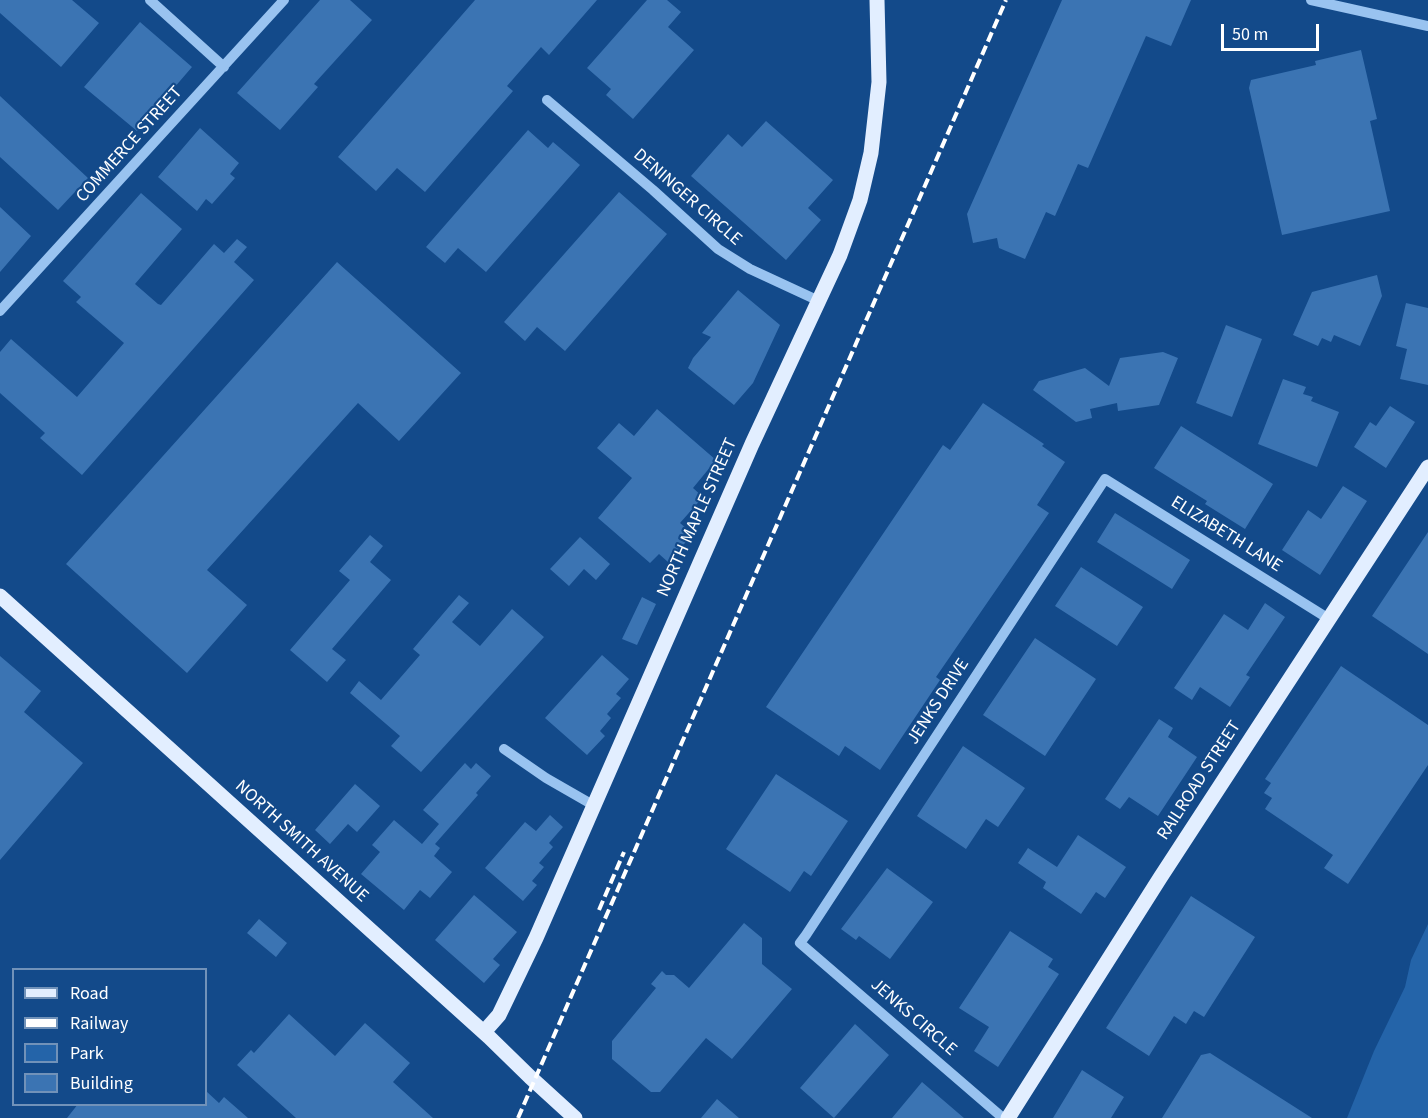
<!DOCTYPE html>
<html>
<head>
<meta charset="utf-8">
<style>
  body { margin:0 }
  #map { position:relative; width:1428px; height:1118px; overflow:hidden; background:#134a8a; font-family:"Source Sans 3",sans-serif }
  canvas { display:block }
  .legend { position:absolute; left:12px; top:968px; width:195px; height:138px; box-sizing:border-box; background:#134a8a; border:2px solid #7192b9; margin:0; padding:8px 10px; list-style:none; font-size:18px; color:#fff }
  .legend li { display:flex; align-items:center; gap:12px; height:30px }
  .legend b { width:30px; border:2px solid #7192b9 }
  .scale { position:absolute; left:1221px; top:24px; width:98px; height:27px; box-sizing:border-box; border:3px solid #fff; border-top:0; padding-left:8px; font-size:18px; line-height:21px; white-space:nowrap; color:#fff; -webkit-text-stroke:4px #134a8a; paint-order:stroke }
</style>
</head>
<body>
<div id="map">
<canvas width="1428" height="1118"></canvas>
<ul class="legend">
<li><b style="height:8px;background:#e2eeff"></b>Road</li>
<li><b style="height:8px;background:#fff"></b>Railway</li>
<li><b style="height:16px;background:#2464a9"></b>Park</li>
<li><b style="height:16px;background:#3b74b3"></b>Building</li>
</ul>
<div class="scale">50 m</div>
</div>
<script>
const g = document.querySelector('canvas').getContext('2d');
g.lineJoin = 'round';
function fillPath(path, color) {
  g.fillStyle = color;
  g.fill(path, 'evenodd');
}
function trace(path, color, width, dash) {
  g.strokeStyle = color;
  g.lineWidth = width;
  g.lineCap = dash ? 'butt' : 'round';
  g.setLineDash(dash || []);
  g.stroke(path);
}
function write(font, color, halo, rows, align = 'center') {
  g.font = font + ' "Source Sans 3",sans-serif';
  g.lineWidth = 4.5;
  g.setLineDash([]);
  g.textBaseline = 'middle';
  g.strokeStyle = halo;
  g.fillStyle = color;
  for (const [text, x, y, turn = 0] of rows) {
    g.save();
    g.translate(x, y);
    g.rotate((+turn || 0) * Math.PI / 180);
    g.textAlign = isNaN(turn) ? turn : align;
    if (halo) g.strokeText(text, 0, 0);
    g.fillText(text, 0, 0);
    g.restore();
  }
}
const green = new Path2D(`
  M 1428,924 L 1428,1118 L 1347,1118 L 1374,1051 L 1405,987 L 1411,960 Z`);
const building = new Path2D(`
  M 0,0 L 72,0 L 99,23 L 61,67 L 0,13 Z
  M 320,0 L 350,0 L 372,20 L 314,84 L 318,87 L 280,130 L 237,93 Z
  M 475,0 L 597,0 L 549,55 L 541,47 L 507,86 L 513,91 L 425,192 L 397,168 L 376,191 L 338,157 Z
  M 647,0 L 667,0 L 681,12 L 668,27 L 694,50 L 633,119 L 606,95 L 611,89 L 587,68 Z
  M 1062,0 L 1191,0 L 1171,46 L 1146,36 L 1088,168 L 1078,164 L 1055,216 L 1046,212 L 1025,259 L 999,248 L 997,238 L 973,243 L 967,214 Z
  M 140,22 L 192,67 L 137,131 L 84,87 Z
  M 1361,50 L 1377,119 L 1370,121 L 1390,211 L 1282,235 L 1249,88 L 1251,80 L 1316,65 L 1315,61 Z
  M 0,96 L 88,178 L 58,210 L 0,157 Z
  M 766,121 L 833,180 L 808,208 L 821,220 L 786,260 L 691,176 L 728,134 L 742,147 Z
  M 200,128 L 239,163 L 230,174 L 235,178 L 212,204 L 206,199 L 197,211 L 158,177 Z
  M 528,130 L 548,148 L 553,142 L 580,165 L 486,272 L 458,248 L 445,263 L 426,247 Z
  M 619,192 L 667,234 L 565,351 L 537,327 L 525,341 L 504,322 Z
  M 141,193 L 182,229 L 135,284 L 158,304 L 161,305 L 214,244 L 224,253 L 237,239 L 247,247 L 234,262 L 254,280 L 82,475 L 40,438 L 45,433 L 0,393 L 0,352 L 11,339 L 77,397 L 124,343 L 76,302 L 81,297 L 63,281 Z
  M 0,207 L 31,236 L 0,272 Z
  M 337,262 L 461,373 L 399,441 L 358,403 L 207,570 L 247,605 L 187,673 L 66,564 Z
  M 1377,275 L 1382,296 L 1360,346 L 1334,335 L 1331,342 L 1322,338 L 1318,346 L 1293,335 L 1312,292 Z
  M 738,290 L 780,325 L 753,383 L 734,405 L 688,368 L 693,358 L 711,337 L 702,333 Z
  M 1406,303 L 1428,308 L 1428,385 L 1400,379 L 1407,349 L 1396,346 Z
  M 1226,325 L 1262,339 L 1232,417 L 1196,403 Z
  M 1163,352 L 1178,358 L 1159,405 L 1118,411 L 1117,403 L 1090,409 L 1092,418 L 1076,422 L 1033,390 L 1039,381 L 1085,368 L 1109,386 L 1120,358 Z
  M 1283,379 L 1306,387 L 1303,394 L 1313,397 L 1311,401 L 1339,412 L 1317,467 L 1258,444 Z
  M 983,403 L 1044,444 L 1042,446 L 1065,462 L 1037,505 L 1049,513 L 936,677 L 940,680 L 880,770 L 845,746 L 839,756 L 766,707 L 943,445 L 950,450 Z
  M 1390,406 L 1415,422 L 1386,468 L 1354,447 L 1370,422 L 1376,426 Z
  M 657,409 L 716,460 L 693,488 L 703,497 L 680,523 L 693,534 L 668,562 L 659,554 L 650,563 L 598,518 L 632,478 L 597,448 L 619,423 L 634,436 Z
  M 1181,426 L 1273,484 L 1245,529 L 1205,504 L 1207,501 L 1154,468 Z
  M 1343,486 L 1367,501 L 1320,575 L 1282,550 L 1308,510 L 1321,519 Z
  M 1115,513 L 1190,560 L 1172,589 L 1097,542 Z
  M 1428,532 L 1428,654 L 1372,616 Z
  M 370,535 L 383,546 L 370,562 L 391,580 L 332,649 L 346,660 L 327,682 L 290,650 L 350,580 L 339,571 Z
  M 580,537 L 610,564 L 596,580 L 584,569 L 569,586 L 550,569 Z
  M 1081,567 L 1143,607 L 1117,646 L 1055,606 Z
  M 459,595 L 469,603 L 452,622 L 480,646 L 512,609 L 544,637 L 421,772 L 391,746 L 400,736 L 350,693 L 359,681 L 381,700 L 420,655 L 413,649 Z
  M 642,597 L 656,604 L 637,645 L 622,639 Z
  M 1265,603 L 1285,617 L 1246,675 L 1250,677 L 1230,707 L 1200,687 L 1192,700 L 1174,688 L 1224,614 L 1248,630 Z
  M 1035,638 L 1096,679 L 1045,756 L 983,715 Z
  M 602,655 L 629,679 L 616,694 L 621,698 L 607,714 L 611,718 L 600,731 L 605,736 L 587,755 L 545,718 Z
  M 0,656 L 41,691 L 24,712 L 83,763 L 0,860 Z
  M 1341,666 L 1428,725 L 1428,765 L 1348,884 L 1324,868 L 1333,855 L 1265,809 L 1272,798 L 1264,793 L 1271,783 L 1265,779 Z
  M 1159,719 L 1173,728 L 1168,737 L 1197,757 L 1158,816 L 1129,797 L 1120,809 L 1105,799 Z
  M 963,746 L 1025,788 L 998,827 L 986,819 L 966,849 L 917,816 Z
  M 465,763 L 471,769 L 476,763 L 491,776 L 476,793 L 478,795 L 435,844 L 440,848 L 434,856 L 452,872 L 430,898 L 420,890 L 404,910 L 361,874 L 380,852 L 372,845 L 394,820 L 422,844 L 439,824 L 423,810 Z
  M 776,774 L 848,821 L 811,876 L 804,871 L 790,892 L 726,849 Z
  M 355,784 L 380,806 L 357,832 L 348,824 L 330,844 L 315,830 Z
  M 550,815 L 563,827 L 549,843 L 553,847 L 539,863 L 544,867 L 532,881 L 537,885 L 523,901 L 485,868 L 525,822 L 536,831 Z
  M 1078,835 L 1126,867 L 1105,898 L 1096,892 L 1081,914 L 1043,888 L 1046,882 L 1018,863 L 1028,848 L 1057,867 Z
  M 887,868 L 933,902 L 890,959 L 859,936 L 856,940 L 841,929 Z
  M 474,895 L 517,932 L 493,959 L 500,965 L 484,983 L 435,940 Z
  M 1191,896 L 1255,937 L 1204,1017 L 1194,1011 L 1186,1024 L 1174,1016 L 1149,1056 L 1106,1028 Z
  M 259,919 L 287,943 L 276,957 L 247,933 Z
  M 744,923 L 762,938 L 762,964 L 792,989 L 732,1059 L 706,1038 L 660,1092 L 651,1092 L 612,1059 L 612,1041 L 656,988 L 651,984 L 662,971 L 666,975 L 674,975 L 689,988 Z
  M 1010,931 L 1053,959 L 1048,967 L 1059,974 L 998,1067 L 974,1051 L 989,1027 L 959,1008 Z
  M 289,1014 L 335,1056 L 365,1023 L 410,1063 L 393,1082 L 433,1118 L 296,1118 L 237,1065 L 251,1050 L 254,1053 Z
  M 855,1024 L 889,1055 L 834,1118 L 800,1088 Z
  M 1210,1053 L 1312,1118 L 1162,1118 L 1201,1055 Z
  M 1082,1070 L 1124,1097 L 1111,1118 L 1053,1118 Z
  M 922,1082 L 964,1118 L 892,1118 Z
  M 206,1091 L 219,1103 L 224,1097 L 248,1118 L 67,1118 L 78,1104 L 206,1104 Z
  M 717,1099 L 739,1118 L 701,1118 Z`);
const minor = new Path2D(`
  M 150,0 L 224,67
  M 1311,0 L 1428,26
  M 547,100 L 653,190 L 718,249 L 750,269 L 819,301
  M 0,311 L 284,0
  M 504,749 L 546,778 L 593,805
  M 1003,1118 L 800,943 L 806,935 L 1105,479 L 1329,619`);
const major = new Path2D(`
  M 0,596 L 489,1037 L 530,1077 L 575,1118
  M 484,1032 L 499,1015 L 536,938 L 752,444 L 840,255 L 860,200 L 871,153 L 879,82 L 877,0
  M 1008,1118 L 1160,878 L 1428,467`);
const rail = new Path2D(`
  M 599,910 L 624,852
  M 518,1118 L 1006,0`);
const streetNames = [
  ["COMMERCE STREET",130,145,-48],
  ["DENINGER CIRCLE",687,198,41],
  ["NORTH MAPLE STREET",698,518,-66],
  ["ELIZABETH LANE",1226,535,32],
  ["JENKS DRIVE",939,702,-57],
  ["RAILROAD STREET",1200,781,-57],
  ["NORTH SMITH AVENUE",301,842,42],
  ["JENKS CIRCLE",913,1018,41]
];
fillPath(green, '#2464a9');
fillPath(building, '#3b74b3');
trace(minor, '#99c3f0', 10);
trace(major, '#e2eeff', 15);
trace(rail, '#fff', 4, [10, 4.5]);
write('18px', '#fff', '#134a8a', streetNames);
</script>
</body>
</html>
